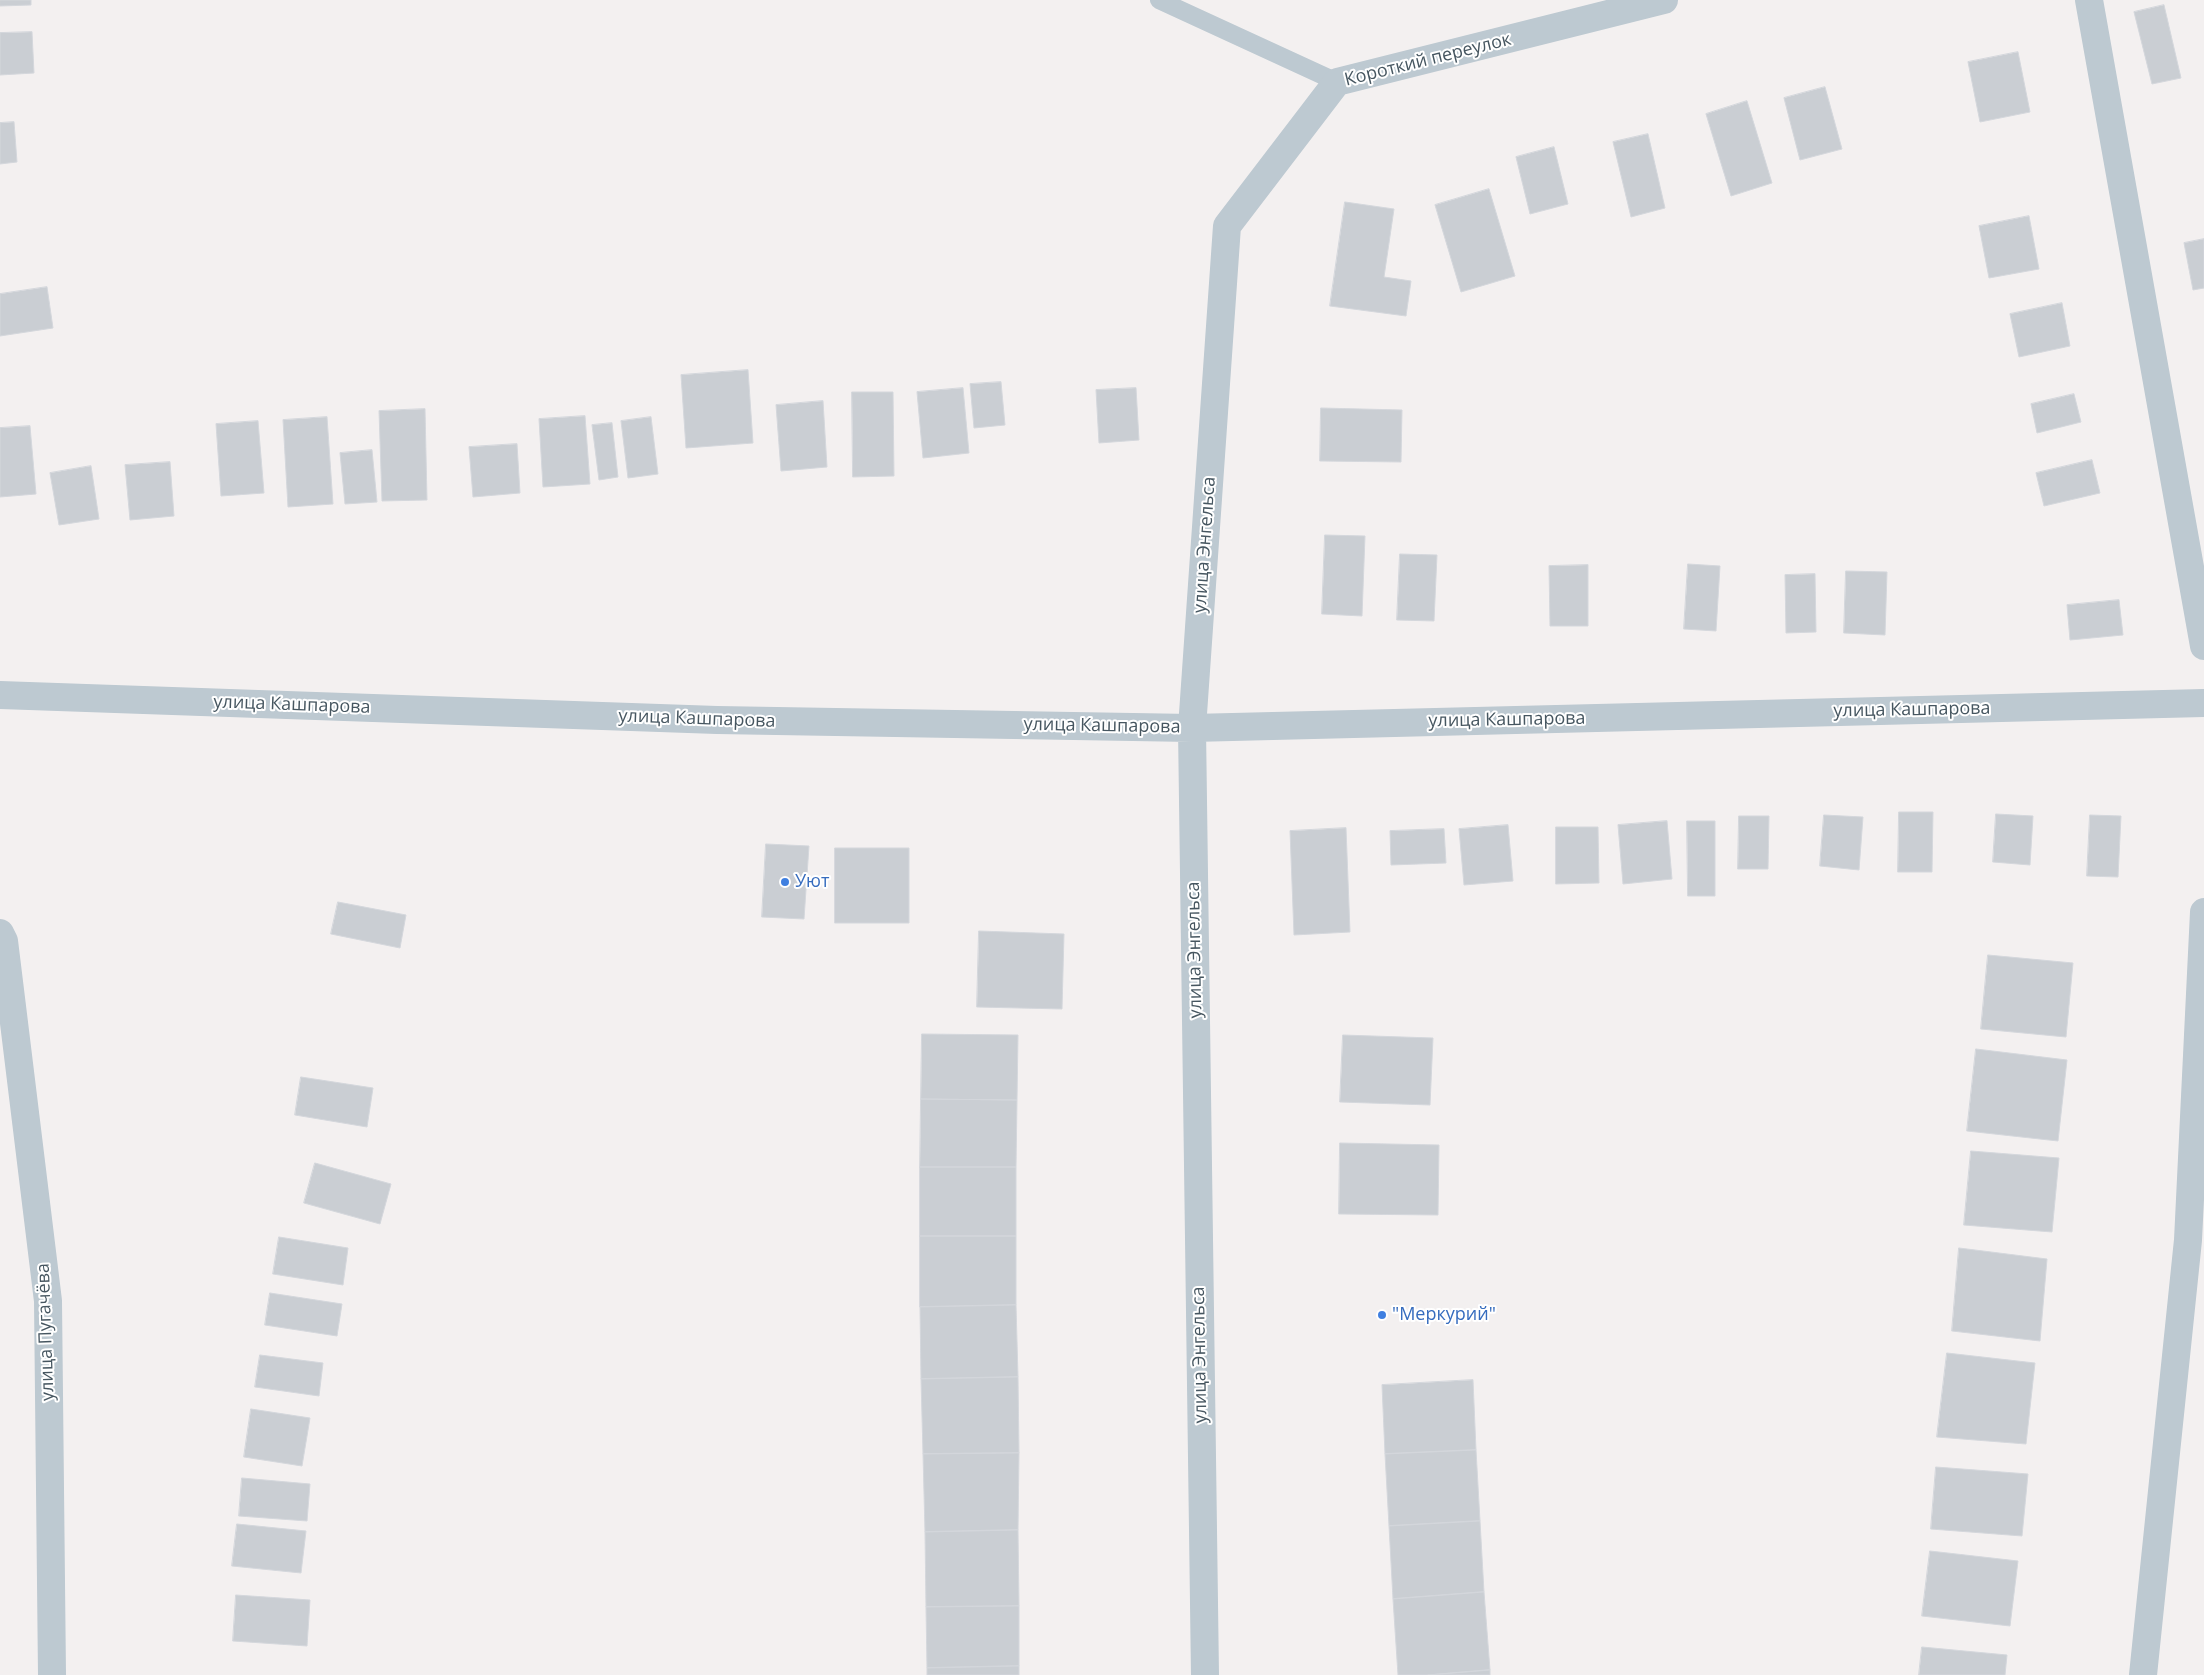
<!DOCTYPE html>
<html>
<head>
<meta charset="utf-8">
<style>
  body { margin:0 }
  canvas { display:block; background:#f3f0f0 }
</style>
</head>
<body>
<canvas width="2204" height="1675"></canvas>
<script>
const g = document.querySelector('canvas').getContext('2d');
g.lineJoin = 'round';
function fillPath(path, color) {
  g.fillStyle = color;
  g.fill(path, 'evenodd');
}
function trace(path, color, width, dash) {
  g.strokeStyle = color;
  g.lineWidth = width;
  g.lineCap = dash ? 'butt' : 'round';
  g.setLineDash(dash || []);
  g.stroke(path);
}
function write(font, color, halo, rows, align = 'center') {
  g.font = font + ' "Open Sans",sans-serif';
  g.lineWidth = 4;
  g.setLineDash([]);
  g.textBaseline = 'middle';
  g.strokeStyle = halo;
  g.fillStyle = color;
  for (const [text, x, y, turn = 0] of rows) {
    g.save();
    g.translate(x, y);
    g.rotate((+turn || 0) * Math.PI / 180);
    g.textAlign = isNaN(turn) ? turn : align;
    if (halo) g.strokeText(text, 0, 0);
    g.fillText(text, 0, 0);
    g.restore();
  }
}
const building = new Path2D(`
  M 0,0 L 31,0 L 31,5 L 0,6 Z
  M 2164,5 L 2181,78 L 2152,84 L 2134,12 Z
  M 32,32 L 34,73 L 0,75 L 0,33 Z
  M 2018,52 L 2030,112 L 1980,122 L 1968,62 Z
  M 1825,87 L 1842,149 L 1800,160 L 1784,98 Z
  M 1747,101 L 1772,183 L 1731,196 L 1706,114 Z
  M 14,122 L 17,162 L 0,164 L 0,123 Z
  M 1648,134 L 1665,208 L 1631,217 L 1613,142 Z
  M 1554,147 L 1568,204 L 1530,214 L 1516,157 Z
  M 1489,189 L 1515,276 L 1461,292 L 1435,205 Z
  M 1345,202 L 1394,209 L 1384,277 L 1411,281 L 1406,316 L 1330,306 Z
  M 2029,216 L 2039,269 L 1989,278 L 1979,226 Z
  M 2204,239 L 2204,288 L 2193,290 L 2184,243 Z
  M 47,287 L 53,328 L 0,336 L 0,294 Z
  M 2062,303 L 2070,346 L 2019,357 L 2010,314 Z
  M 748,370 L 753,443 L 686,448 L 681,375 Z
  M 1001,382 L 1005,425 L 974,428 L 970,384 Z
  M 963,388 L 969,453 L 923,458 L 917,392 Z
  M 1136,388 L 1139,440 L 1099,443 L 1096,390 Z
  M 852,392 L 893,392 L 894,476 L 853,477 Z
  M 2074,394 L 2081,422 L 2037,433 L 2031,404 Z
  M 823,401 L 827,467 L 781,471 L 776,405 Z
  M 1321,408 L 1402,410 L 1401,462 L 1320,461 Z
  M 425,409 L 427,500 L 382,501 L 379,411 Z
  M 585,416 L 590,484 L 543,487 L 539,419 Z
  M 327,417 L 333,504 L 288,507 L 283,420 Z
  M 651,417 L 658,474 L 628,478 L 621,421 Z
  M 258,421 L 264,493 L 221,496 L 216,424 Z
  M 612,423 L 618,477 L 599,480 L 592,425 Z
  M 30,426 L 36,494 L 0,497 L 0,428 Z
  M 517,444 L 520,493 L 473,497 L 469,447 Z
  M 372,450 L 377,502 L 345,504 L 340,453 Z
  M 2092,460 L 2100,493 L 2044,506 L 2036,473 Z
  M 170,462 L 174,516 L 130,520 L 125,465 Z
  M 91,466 L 99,519 L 59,525 L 50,473 Z
  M 1325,535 L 1365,536 L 1362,616 L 1322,614 Z
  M 1400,554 L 1437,555 L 1434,621 L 1397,620 Z
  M 1688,564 L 1720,566 L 1716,631 L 1684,629 Z
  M 1588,565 L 1588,626 L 1550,626 L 1549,566 Z
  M 1846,571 L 1887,572 L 1885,635 L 1844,633 Z
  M 1815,574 L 1816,632 L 1786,633 L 1785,575 Z
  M 2119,600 L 2123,635 L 2070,640 L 2067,605 Z
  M 1899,812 L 1933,812 L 1932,872 L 1898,872 Z
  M 1996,814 L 2033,816 L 2030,865 L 1993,862 Z
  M 1824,815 L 1863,817 L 1859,870 L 1820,866 Z
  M 2090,815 L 2121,816 L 2118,877 L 2087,876 Z
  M 1739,816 L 1769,816 L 1768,869 L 1738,869 Z
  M 1667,821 L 1672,879 L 1623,884 L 1618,825 Z
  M 1687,821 L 1715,821 L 1715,896 L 1688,896 Z
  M 1508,825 L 1513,881 L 1464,885 L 1459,829 Z
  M 1556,827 L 1598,827 L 1599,883 L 1556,884 Z
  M 1346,828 L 1350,932 L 1294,935 L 1290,831 Z
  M 1444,829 L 1446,863 L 1391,865 L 1390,831 Z
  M 766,844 L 809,846 L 804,919 L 762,917 Z
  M 835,848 L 909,848 L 909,923 L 835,923 Z
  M 338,902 L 406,915 L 400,948 L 331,934 Z
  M 979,931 L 1064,934 L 1062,1009 L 977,1007 Z
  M 1988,955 L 2073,963 L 2066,1037 L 1981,1029 Z
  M 922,1034 L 1018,1035 L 1017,1100 L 921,1099 Z
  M 1343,1035 L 1433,1038 L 1430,1105 L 1340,1102 Z
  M 1976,1049 L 2067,1060 L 2058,1141 L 1967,1131 Z
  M 301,1077 L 373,1088 L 367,1127 L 295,1115 Z
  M 921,1099 L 1017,1100 L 1016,1167 L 920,1167 Z
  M 1340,1143 L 1439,1145 L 1438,1215 L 1339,1214 Z
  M 1971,1151 L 2059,1158 L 2052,1232 L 1964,1225 Z
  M 315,1163 L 391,1184 L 380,1224 L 304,1203 Z
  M 920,1167 L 1016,1167 L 1016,1236 L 920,1236 Z
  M 920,1236 L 1016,1236 L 1016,1305 L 920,1307 Z
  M 279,1237 L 348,1248 L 343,1285 L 273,1274 Z
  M 1959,1248 L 2047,1259 L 2040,1341 L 1952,1331 Z
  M 270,1293 L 342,1304 L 337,1336 L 265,1325 Z
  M 1016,1305 L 1018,1377 L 921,1379 L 920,1307 Z
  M 1947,1353 L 2035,1363 L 2026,1444 L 1937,1437 Z
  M 260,1355 L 323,1363 L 319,1396 L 255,1387 Z
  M 1018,1377 L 1019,1453 L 923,1454 L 921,1379 Z
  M 1473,1380 L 1476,1450 L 1385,1454 L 1382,1385 Z
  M 251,1409 L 310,1418 L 302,1466 L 244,1457 Z
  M 1476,1450 L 1480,1521 L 1389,1526 L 1385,1454 Z
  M 1019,1453 L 1018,1530 L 925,1532 L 923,1454 Z
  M 1936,1467 L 2028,1474 L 2022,1536 L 1931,1529 Z
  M 242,1478 L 310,1484 L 307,1521 L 239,1516 Z
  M 1480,1521 L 1484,1592 L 1393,1599 L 1389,1526 Z
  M 237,1524 L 306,1531 L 301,1573 L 232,1566 Z
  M 1018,1530 L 1019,1606 L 926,1607 L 925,1532 Z
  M 1930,1551 L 2018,1561 L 2010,1626 L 1922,1616 Z
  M 1484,1592 L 1490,1670 L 1428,1675 L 1398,1675 L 1393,1599 Z
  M 236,1595 L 310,1600 L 307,1646 L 233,1641 Z
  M 1019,1606 L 1019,1666 L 927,1668 L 926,1607 Z
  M 1922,1647 L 2007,1655 L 2005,1675 L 1919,1675 Z
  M 1019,1666 L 1019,1675 L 927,1675 L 927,1668 Z
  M 1490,1670 L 1490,1675 L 1428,1675 Z`);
const service = new Path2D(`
  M 1159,0 L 1337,82`);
const minor = new Path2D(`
  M 2089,0 L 2204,646
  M 0,695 L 717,720 L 1192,728 L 2204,703
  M 0,933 L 4,941 L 48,1301 L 52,1675
  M 1205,1675 L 1192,728 L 1227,226 L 1337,82 L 1664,0
  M 2143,1675 L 2188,1240 L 2204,912`);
const markers = [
  [785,882,5,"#3f7fe0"],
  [1382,1315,5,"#3f7fe0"]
];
const streetNames = [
  ["Короткий переулок",1428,60,-14],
  ["улица Энгельса",1205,545,-86],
  ["улица Кашпарова",292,705,2],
  ["улица Кашпарова",1912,710,-1],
  ["улица Кашпарова",697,719,2],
  ["улица Кашпарова",1507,720,-1],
  ["улица Кашпарова",1102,726,1],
  ["улица Энгельса",1195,950,-91],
  ["улица Пугачёва",46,1332,-92],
  ["улица Энгельса",1200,1355,-91]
];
const shopNames = [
  ["Уют",795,882],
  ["\"Меркурий\"",1392,1315]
];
fillPath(building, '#caced3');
trace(building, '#d4d7dc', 1);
trace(service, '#bdc9d1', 18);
trace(minor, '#bdc9d1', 28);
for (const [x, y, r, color] of markers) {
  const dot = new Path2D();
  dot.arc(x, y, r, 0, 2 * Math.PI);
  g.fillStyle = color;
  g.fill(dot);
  trace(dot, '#fff', 2);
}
write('18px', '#465660', '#fff', streetNames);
write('18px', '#366cbe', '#fff', shopNames, 'left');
</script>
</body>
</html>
